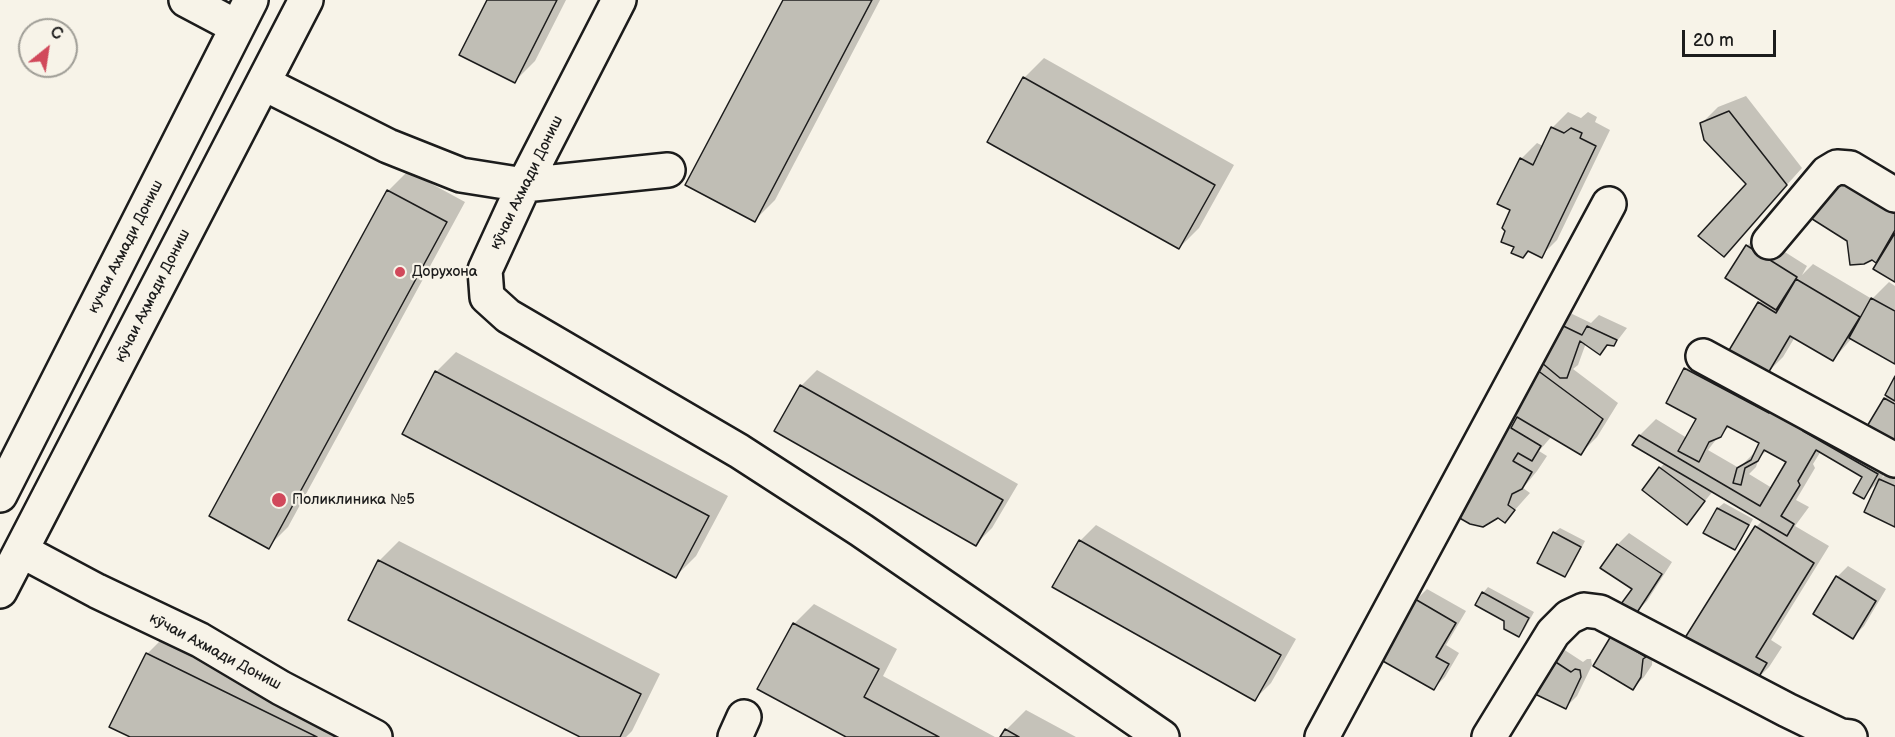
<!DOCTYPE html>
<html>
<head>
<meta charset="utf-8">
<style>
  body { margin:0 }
  #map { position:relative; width:1895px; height:737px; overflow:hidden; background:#f7f3e8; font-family:"Balsamiq Sans",sans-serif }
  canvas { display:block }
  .north { position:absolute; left:18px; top:18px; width:60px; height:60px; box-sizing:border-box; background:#f7f3e8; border:2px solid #9f9d96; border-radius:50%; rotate:30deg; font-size:16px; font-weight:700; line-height:24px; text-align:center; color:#1c1c1c }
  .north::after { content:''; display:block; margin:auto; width:21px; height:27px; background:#d1495b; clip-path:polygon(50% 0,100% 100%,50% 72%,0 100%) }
  .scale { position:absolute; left:1682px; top:30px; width:94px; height:27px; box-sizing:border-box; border:3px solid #1c1c1c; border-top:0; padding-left:8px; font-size:18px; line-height:21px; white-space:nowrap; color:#1c1c1c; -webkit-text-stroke:4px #f7f3e8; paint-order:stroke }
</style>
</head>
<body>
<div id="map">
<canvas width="1895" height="737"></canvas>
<div class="north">С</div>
<div class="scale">20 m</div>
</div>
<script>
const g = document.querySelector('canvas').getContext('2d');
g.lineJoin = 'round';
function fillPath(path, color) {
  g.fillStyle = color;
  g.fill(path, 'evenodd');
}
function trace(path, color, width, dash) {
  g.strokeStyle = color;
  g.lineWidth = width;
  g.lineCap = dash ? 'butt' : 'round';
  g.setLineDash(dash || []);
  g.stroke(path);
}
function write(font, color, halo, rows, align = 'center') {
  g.font = font + ' "Balsamiq Sans",sans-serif';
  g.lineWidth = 4.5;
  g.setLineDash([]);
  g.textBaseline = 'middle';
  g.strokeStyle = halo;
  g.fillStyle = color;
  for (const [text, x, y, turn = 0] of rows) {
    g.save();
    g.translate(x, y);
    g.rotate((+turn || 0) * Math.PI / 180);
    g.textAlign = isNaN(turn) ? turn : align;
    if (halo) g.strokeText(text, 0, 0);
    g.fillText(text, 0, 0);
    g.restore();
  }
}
const shadow = new Path2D(`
  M 488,0 L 566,0 L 535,61 L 515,81 Z
  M 784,0 L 880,0 L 775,200 L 755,220 Z
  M 1044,58 L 1234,165 L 1199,228 L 1179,248 L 1024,78 Z
  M 1746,96 L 1802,168 L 1724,255 L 1748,184 L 1702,123 L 1718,107 Z
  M 1568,112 L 1581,118 L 1588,112 L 1597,117 L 1595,122 L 1610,130 L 1557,240 L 1541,256 L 1516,246 L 1512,210 L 1521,159 L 1537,143 L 1543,146 L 1552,128 Z
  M 408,171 L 465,202 L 288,527 L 268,547 L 388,191 Z
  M 1895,184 L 1895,280 L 1872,258 Z
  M 1758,235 L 1807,266 L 1802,275 L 1813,264 L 1872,299 L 1889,282 L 1895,286 L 1895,362 L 1852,338 L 1833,360 L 1795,337 L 1783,357 L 1767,373 L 1759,303 L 1762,300 L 1747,246 Z
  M 1566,311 L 1591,323 L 1599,315 L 1627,328 L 1614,345 L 1609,344 L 1600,353 L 1586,343 L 1578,365 L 1573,369 L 1618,403 L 1597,437 L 1581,453 L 1552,436 L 1539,451 L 1547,456 L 1537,471 L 1523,488 L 1530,493 L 1505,521 L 1498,516 L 1458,515 Z
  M 456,352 L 728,496 L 696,556 L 676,576 L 436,372 Z
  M 1702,353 L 1892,458 L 1882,478 L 1892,469 L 1895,470 L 1895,525 L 1880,480 L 1863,497 L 1864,477 L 1821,451 L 1813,464 L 1815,468 L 1796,500 L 1809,507 L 1795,526 L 1829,546 L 1771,640 L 1782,647 L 1769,667 L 1753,683 L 1756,527 L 1763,520 L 1713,491 L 1687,523 L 1660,468 L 1665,463 L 1635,445 L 1640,435 L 1656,419 L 1687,438 L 1698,418 L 1668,402 L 1686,369 ZM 1730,426 L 1761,443 L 1757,450 L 1739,468 L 1708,450 L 1718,437 ZM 1767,450 L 1788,462 L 1772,488 L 1749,474 L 1756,467 L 1759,458 Z
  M 817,370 L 1018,484 L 992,528 L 976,544 L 801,386 Z
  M 1895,379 L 1895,449 L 1885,399 Z
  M 1724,503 L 1753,519 L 1740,543 L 1735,548 L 1705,532 L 1718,508 Z
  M 1096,525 L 1296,639 L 1271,683 L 1255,699 L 1080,541 Z
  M 1560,528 L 1585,541 L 1570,570 L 1565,575 L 1554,533 Z
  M 1629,533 L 1672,562 L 1647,601 L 1636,612 L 1634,588 L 1602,568 L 1618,544 Z
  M 399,541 L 660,674 L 632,731 L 626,737 L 584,737 L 379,561 Z
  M 1848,566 L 1886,589 L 1864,626 L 1853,637 L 1837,577 Z
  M 1488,587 L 1534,612 L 1524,630 L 1518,635 L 1483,593 Z
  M 1427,589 L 1466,611 L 1446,645 L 1459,653 L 1445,677 L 1434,688 L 1416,600 Z
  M 814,604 L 897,649 L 883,676 L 995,737 L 849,737 L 794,624 Z
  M 167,634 L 377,737 L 134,737 L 147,654 Z
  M 1612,637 L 1653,648 L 1652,665 L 1644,677 L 1633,688 Z
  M 1560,647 L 1583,662 L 1587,659 L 1591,659 L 1592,665 L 1577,696 L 1566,707 L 1537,693 Z
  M 1026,710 L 1076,737 L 1002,737 L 1006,730 Z`);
const building = new Path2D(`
  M 487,0 L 557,0 L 515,83 L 459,55 Z
  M 783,0 L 872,0 L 755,222 L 685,185 Z
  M 1023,77 L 1215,185 L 1179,249 L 987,142 Z
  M 1729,111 L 1787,185 L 1724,257 L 1698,236 L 1746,184 L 1704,140 L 1700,123 Z
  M 1551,127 L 1564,133 L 1571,128 L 1582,133 L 1580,138 L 1596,146 L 1542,258 L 1528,251 L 1523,258 L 1511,253 L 1514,247 L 1501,242 L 1505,231 L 1502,228 L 1510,210 L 1497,204 L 1520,158 L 1533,165 Z
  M 1840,173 L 1895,211 L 1895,230 L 1876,263 L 1872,260 L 1864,264 L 1850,265 L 1847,241 L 1809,217 Z
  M 387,190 L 447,222 L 269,549 L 209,516 Z
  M 1895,233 L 1895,282 L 1873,269 Z
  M 1746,245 L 1797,277 L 1776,310 L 1725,278 Z
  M 1796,279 L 1860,317 L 1833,361 L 1790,336 L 1767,375 L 1728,352 L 1758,302 L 1776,313 Z
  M 1871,298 L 1895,311 L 1895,364 L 1849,338 Z
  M 1553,321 L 1582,335 L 1587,326 L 1617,340 L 1614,346 L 1607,345 L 1600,355 L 1580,341 L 1567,378 L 1560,378 L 1536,358 Z
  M 1533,367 L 1603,419 L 1581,455 L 1517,417 L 1511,428 L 1541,446 L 1532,461 L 1518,453 L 1513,461 L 1532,472 L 1522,489 L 1512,494 L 1508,505 L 1515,510 L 1505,523 L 1498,518 L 1483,527 L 1470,524 L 1456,516 Z
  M 1684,368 L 1769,413 L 1773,410 L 1801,426 L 1803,431 L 1878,474 L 1864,499 L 1853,493 L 1862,477 L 1816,450 L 1798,481 L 1800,485 L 1781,516 L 1794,524 L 1787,536 L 1632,445 L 1639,435 L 1760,506 L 1786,462 L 1764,450 L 1758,461 L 1745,468 L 1741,485 L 1733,483 L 1737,468 L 1751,460 L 1759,443 L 1727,426 L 1721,437 L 1709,442 L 1699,462 L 1678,451 L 1696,419 L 1666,403 Z
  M 435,371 L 709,516 L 676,578 L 402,434 Z
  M 1895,376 L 1895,401 L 1885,395 Z
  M 800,385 L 1003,500 L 976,546 L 774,431 Z
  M 1884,398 L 1895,404 L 1895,451 L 1863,433 Z
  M 1659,467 L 1705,501 L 1687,525 L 1642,490 Z
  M 1879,479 L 1895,486 L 1895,527 L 1864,512 Z
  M 1717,508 L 1749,525 L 1735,550 L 1703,533 Z
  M 1755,526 L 1814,563 L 1756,657 L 1767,663 L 1754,685 L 1683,641 Z
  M 1553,532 L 1581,547 L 1565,577 L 1537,563 Z
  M 1079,540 L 1281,655 L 1255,701 L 1052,587 Z
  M 1617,544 L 1662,574 L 1636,614 L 1621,604 L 1632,589 L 1600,568 Z
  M 378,560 L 641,694 L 620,737 L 580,737 L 348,620 Z
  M 1836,576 L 1876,601 L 1853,639 L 1813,614 Z
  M 1482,592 L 1529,618 L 1519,637 L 1504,629 L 1504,621 L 1475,605 Z
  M 1415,599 L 1456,623 L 1436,657 L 1449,664 L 1434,690 L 1381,660 Z
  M 793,623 L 879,669 L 864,697 L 939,737 L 846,737 L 757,689 Z
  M 1611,636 L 1646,657 L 1643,659 L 1641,677 L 1633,690 L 1593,666 Z
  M 146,653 L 317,737 L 130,737 L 109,727 Z
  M 1548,657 L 1571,672 L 1575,669 L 1580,670 L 1581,677 L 1566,709 L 1535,694 L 1533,678 Z
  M 1005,729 L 1019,737 L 1000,737 Z`);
const minor = new Path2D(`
  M 186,0 L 237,27
  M 619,0 L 524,185 L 485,270 L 487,297 L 508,316 L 739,451 L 861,530 L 1162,737
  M 263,83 L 388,146 L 461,175 L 524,185 L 668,170
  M 1769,242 L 1827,173 L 1837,167 L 1850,168 L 1895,195
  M 1703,356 L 1895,460
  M 0,495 L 251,0
  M 22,551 L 97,591 L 200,640 L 281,688 L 375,737
  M 0,591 L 306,0
  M 735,737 L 744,717
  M 1322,737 L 1609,204
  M 1489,737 L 1553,633 L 1569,617 L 1584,610 L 1600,612 L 1787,710 L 1841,736 L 1850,737`);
const markers = [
  [400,272,6,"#d1495b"],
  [279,500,8,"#d1495b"]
];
const streetNames = [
  ["кӯчаи Ахмади Дониш",527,183,-64],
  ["кучаи Ахмади Дониш",126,247,-63],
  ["кӯчаи Аҳмади Дониш",153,296,-63],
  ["кӯчаи Ахмади Дониш",215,652,28]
];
const poiNames = [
  ["Дорухона",412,272],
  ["Поликлиника №5",292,500]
];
fillPath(shadow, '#0003');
fillPath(building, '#c0beb5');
trace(building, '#1c1c1c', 1.5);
trace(minor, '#1c1c1c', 38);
trace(minor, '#f7f3e8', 33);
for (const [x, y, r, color] of markers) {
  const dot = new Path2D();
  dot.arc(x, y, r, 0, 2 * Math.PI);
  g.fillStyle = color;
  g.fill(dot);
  trace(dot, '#f7f3e8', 2);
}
write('15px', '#1c1c1c', '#f7f3e8', streetNames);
write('15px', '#1c1c1c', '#f7f3e8', poiNames, 'left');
</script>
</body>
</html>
